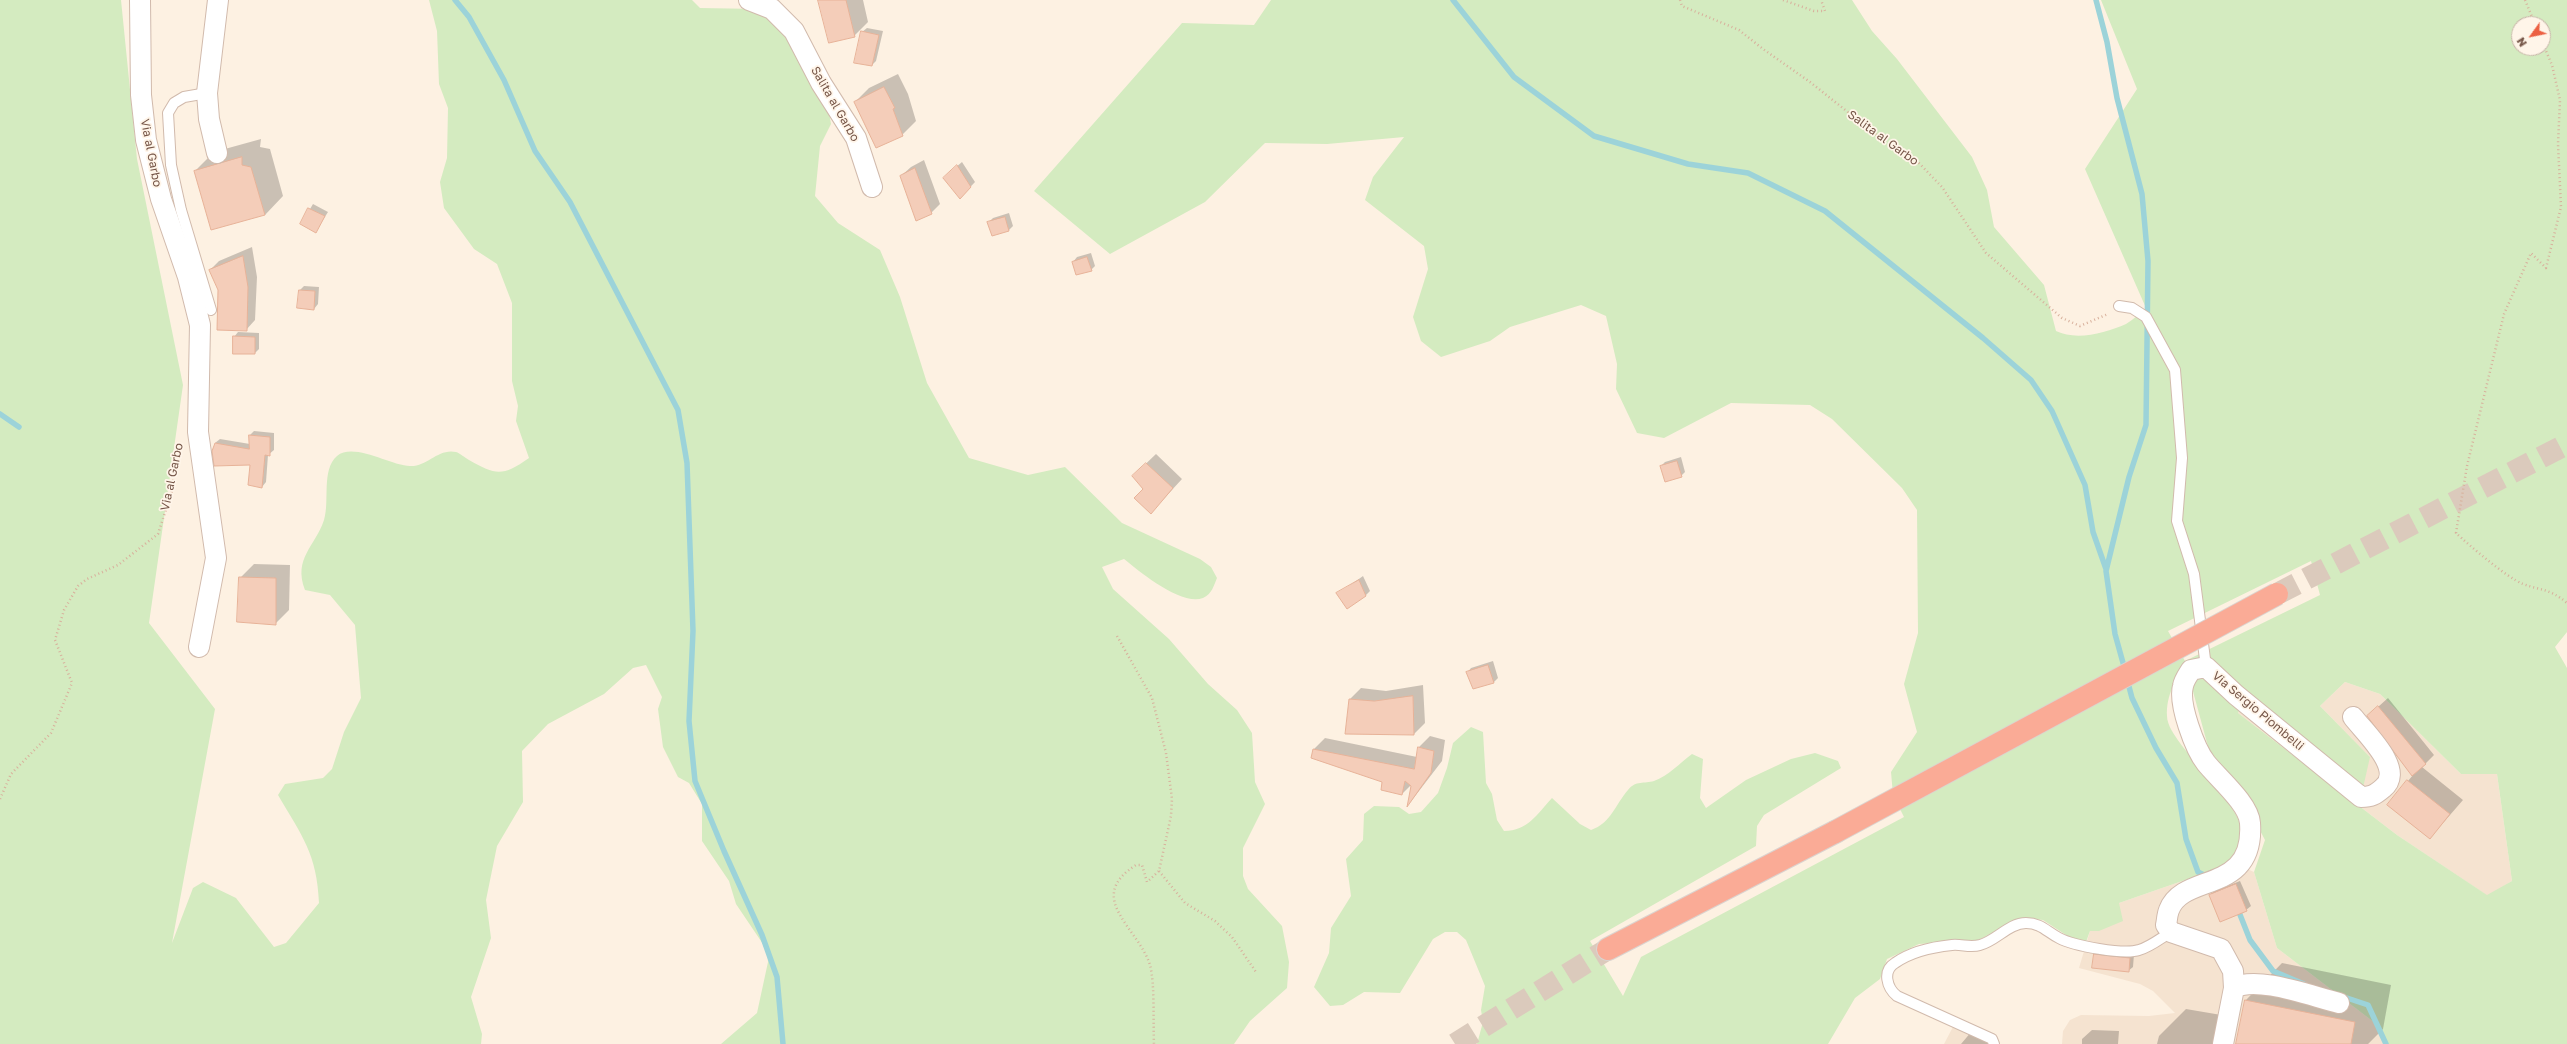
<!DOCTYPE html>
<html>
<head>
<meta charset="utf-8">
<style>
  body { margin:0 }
  #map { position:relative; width:2567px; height:1044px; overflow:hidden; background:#fdf1e2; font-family:"Golos Text",sans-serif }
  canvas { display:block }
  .north { position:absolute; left:2511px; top:16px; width:40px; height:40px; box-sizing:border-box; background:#fff5e9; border:1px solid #c8b5a9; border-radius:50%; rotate:237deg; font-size:11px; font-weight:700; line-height:16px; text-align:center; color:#765648 }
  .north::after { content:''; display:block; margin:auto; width:14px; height:18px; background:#ec6042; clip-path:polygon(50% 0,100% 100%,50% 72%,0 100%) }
</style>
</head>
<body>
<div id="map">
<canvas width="2567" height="1044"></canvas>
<div class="north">N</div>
</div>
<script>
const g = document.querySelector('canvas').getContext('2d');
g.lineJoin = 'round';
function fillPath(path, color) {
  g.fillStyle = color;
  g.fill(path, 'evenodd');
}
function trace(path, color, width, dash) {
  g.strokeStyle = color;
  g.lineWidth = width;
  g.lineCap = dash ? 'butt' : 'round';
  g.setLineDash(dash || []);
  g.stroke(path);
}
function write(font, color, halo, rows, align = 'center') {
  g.font = font + ' "Golos Text",sans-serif';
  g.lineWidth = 3.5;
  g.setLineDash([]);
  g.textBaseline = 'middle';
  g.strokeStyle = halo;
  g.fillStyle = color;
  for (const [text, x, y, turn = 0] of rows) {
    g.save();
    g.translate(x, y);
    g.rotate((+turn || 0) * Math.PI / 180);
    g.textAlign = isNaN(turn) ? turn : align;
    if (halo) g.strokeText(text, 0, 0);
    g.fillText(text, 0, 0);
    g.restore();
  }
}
const residential = new Path2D(`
  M 2345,682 L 2380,694 L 2461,774 L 2497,774 L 2512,881 L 2488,896 L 2397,835 L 2238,713 L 2248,694 L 2370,757 L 2320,706 Z
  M 2234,863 L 2254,872 L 2277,948 L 2375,1023 L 2387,1044 L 2062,1044 L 2063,1031 L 2070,1020 L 2081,1015 L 2149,1016 L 2175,1013 L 2153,991 L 2140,984 L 2079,968 L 2090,931 L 2099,930 L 2119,903 Z
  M 1955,1023 L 1994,1036 L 2000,1044 L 1944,1044 Z`);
const green = new Path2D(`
  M 0,0 L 121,0 L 137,159 L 183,385 L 149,623 L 215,709 L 172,943 L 193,888 L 203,882 L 236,898 L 274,947 L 286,943 L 319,903 C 317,854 302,836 278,795 L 285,784 L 323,778 L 332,769 L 344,732 L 361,698 L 355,625 L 330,595 L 305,590 C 293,558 315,547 324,520 C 330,501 321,470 337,456 C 354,442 391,466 410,466 C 427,467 438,448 456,452 C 460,453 465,458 469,460 C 496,475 502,477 529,458 L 516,421 L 518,406 L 512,381 L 512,303 L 497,264 L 474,249 L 444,208 L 440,182 L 447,158 L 448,108 L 439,84 L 437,31 L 429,0 L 692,0 L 700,8 L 760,9 L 780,22 L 829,112 L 831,124 L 820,146 L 815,196 L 838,223 L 880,250 L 900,297 L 927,383 L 969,458 L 1028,475 L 1065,467 L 1122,523 L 1200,559 L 1211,567 L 1217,578 C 1214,585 1212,594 1203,598 C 1181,606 1140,572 1124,559 L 1102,567 L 1113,589 L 1169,639 L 1208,684 L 1237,710 L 1252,733 L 1255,782 L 1265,804 L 1243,848 L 1243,876 L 1248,889 L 1282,926 L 1289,962 L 1287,988 L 1250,1021 L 1234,1044 L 721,1044 L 757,1013 L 768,962 L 767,950 L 736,904 L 729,881 L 702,841 L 702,804 L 689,783 L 678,777 L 663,747 L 658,709 L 662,697 L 646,665 L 633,668 L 604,694 L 548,724 L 522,751 L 523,802 L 497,846 L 486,900 L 491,938 L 471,997 L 482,1034 L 481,1044 L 0,1044 Z
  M 1271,0 L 1852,0 L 1872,31 L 1897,59 L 1972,157 L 1987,190 L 1994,227 L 2044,285 L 2056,331 C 2076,341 2106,333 2126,324 C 2133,320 2140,313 2146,308 L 2085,169 L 2137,89 L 2101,0 L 2567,0 L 2567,632 L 2555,647 L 2567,668 L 2567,1044 L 2387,1044 L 2375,1023 L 2277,948 L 2254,872 L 2265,840 L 2244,800 L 2210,754 L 2185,662 C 2176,680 2166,695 2167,716 C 2167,725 2175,736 2180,743 C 2196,765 2250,816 2243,843 C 2242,850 2237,856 2234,863 L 2119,903 L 2123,921 L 2099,931 L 2090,931 L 2086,942 L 2069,937 L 2043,920 L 2023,918 L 1978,940 L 1919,944 L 1887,959 L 1880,979 L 1855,998 L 1828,1044 L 1477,1044 L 1483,1022 L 1481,1010 L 1485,986 L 1466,940 L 1457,932 L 1445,932 L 1433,939 L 1400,993 L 1364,992 L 1343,1005 L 1330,1006 L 1314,987 L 1329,953 L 1331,928 L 1351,896 L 1346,859 L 1363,840 L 1364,814 L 1374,806 L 1399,807 L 1409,814 L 1421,812 L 1438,793 L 1447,768 L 1453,743 L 1471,727 L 1483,732 L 1486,783 L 1492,794 L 1497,820 L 1504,831 C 1528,831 1537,814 1552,798 L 1580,824 L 1591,830 C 1611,823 1615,805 1628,790 C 1636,780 1644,784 1654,781 C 1668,776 1680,763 1692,754 L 1703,759 L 1700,798 L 1706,808 L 1746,780 L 1791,759 L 1815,753 L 1838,761 L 1841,768 L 1764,815 L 1757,826 L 1756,846 L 1590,941 L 1623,996 L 1641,957 L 1904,817 L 1893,795 L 1891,772 L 1917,732 L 1904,684 L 1918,633 L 1917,510 L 1902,488 L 1832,419 L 1810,405 L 1731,403 L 1664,438 L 1637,433 L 1616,389 L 1617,364 L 1606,316 L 1581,305 L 1510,327 L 1490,341 L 1441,357 L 1421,341 L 1413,317 L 1428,269 L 1424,246 L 1365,200 L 1373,177 L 1404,137 L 1327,144 L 1265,143 L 1205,202 L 1110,254 L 1034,191 L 1182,23 L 1254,25 ZM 2519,24 L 2543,24 L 2543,48 L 2519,48 ZM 2311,561 L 2320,595 L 2185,661 L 2168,631 ZM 2345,682 L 2380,694 L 2461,774 L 2497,774 L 2512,881 L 2487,895 L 2397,835 L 2238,713 L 2248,694 L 2363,788 L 2370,757 L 2320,706 Z`);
const shadow = new Path2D(`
  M 819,0 L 863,0 L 868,22 L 854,36 Z
  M 867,28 L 883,31 L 876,61 L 872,65 L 862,32 Z
  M 898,74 L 908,94 L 916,121 L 902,135 L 855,102 L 869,88 Z
  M 261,139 L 260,147 L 270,149 L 283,196 L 265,215 L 195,171 L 214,152 Z
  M 924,160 L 940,204 L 931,213 L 901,176 L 911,167 Z
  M 962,162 L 975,182 L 960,198 L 949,173 Z
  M 313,204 L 328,212 L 316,231 L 301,224 Z
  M 1009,213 L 1013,226 L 1009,230 L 988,223 L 993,218 Z
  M 252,247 L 257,277 L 255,320 L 246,330 L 219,290 L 210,270 L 219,261 Z
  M 1091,253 L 1095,266 L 1091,270 L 1073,262 L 1077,257 Z
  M 304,286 L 319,287 L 318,304 L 314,309 L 300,290 Z
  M 238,332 L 259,333 L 259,349 L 255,353 L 234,337 Z
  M 254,431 L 274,433 L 274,450 L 268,455 L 266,482 L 262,487 L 249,484 L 251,464 L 215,443 L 220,439 L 250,444 L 250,435 Z
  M 1156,454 L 1182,479 L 1160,503 L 1133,476 Z
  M 1681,457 L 1685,472 L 1681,476 L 1661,466 L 1665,462 Z
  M 254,564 L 290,565 L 289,610 L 275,624 L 240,578 Z
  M 1363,576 L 1370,591 L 1365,596 L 1338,594 Z
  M 1493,661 L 1498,678 L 1494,682 L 1467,673 L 1471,668 Z
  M 1423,685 L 1425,723 L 1414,734 L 1346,733 L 1350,699 L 1361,688 L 1386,691 Z
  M 2388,698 L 2434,755 L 2422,767 L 2463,800 L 2430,838 L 2408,781 L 2413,775 L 2368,716 Z
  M 1430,736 L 1445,740 L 1442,761 L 1409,804 L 1411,785 L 1402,794 L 1383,782 L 1312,757 L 1314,749 L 1325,738 L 1417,757 L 1419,747 Z
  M 2240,881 L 2251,906 L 2246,910 L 2210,895 L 2215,891 Z
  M 2099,951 L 2134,954 L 2133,967 L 2128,971 L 2095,955 Z
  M 2282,963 L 2391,985 L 2383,1029 L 2368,1044 L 2237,1044 L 2246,1000 Z
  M 2186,1009 L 2233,1017 L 2228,1044 L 2157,1044 L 2159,1036 Z
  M 2092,1030 L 2119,1031 L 2118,1044 L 2082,1044 L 2082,1039 Z
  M 1972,1031 L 1993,1044 L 1961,1044 Z`);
const stream = new Path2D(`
  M 455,0 L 469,17 L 504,80 L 535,151 L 570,202 L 678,410 L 687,463 L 693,631 L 689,721 L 695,781 L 724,851 L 762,935 L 777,977 L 783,1044
  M 1453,0 L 1514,77 L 1594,136 L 1688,164 L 1748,173 L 1825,211 L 1983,338 L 2031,380 L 2052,411 L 2085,485 L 2093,532 L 2106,569
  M 2096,0 L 2107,42 L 2117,98 L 2142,194 L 2148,261 L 2146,425 L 2129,477 L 2106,571 L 2115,634 L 2125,670
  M 0,414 L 19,427
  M 2127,679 L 2132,698 L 2156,748 L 2177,783 L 2186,839 L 2198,872 L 2208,877
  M 2237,907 L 2250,940 L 2273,971 L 2304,984
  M 2341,996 L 2368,1005 L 2386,1044`);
const building = new Path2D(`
  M 818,0 L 846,0 L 855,37 L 829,43 Z
  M 861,31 L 879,35 L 872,66 L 854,63 Z
  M 884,87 L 895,108 L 893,109 L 903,136 L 876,148 L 854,102 Z
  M 242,157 L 242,165 L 251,167 L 265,215 L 211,230 L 194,171 Z
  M 957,165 L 971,187 L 960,199 L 943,178 Z
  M 915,168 L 932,214 L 916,221 L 900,176 Z
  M 308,208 L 325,216 L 316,233 L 300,224 Z
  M 1005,217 L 1009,231 L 992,236 L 987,222 Z
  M 243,256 L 248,287 L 247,331 L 217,330 L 218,290 L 209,270 Z
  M 1087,257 L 1092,271 L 1076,275 L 1072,262 Z
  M 299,290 L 315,291 L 314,310 L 297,308 Z
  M 233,336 L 255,337 L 255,354 L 233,354 Z
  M 249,435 L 270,437 L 270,456 L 265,455 L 262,488 L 248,485 L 250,465 L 214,466 L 212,451 L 215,443 L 249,449 Z
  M 1677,461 L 1682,477 L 1665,482 L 1660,466 Z
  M 1146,463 L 1173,488 L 1151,514 L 1134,498 L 1143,489 L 1132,476 Z
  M 239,577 L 276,578 L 276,625 L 237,622 Z
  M 1359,580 L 1366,596 L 1347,609 L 1336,593 Z
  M 1488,665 L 1494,683 L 1473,689 L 1466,672 Z
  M 1413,696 L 1414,735 L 1345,734 L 1349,699 L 1374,701 Z
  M 2378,706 L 2426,764 L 2412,776 L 2367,716 Z
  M 1418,747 L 1434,751 L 1431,773 L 1407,807 L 1411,786 L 1405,781 L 1402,795 L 1381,790 L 1382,782 L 1311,758 L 1313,749 L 1414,769 Z
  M 2407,780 L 2450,814 L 2430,839 L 2387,805 Z
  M 2236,884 L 2247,911 L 2220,922 L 2209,895 Z
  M 2094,954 L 2130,958 L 2129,972 L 2092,968 Z
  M 2245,1000 L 2355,1022 L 2351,1044 L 2236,1044 Z`);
const highwayTunnel = new Path2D(`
  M 2277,594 L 2567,444
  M 1455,1044 L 1608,949`);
const path = new Path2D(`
  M 1680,0 L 1682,6 L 1739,30 L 1763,49 L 1810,82 L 1888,144 L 1917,161 L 1942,187 L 1986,253 L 2062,318 L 2080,326 L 2108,314
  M 1783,0 L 1814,11 L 1825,11 L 1821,0
  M 2525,0 L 2535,24
  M 2543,44 L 2552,65 L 2560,100 L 2558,144 L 2561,207 L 2546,268 L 2531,253 L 2504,314 L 2467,466 L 2456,533 C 2470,546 2506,577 2523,584 C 2542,591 2549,588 2567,603
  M 1117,636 L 1152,698 L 1166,753 L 1172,799 L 1171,816 L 1159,871 L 1147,882 L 1142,865 L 1136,865 C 1084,898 1138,927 1150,965 C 1155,984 1153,1023 1154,1044
  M 0,799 L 11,774 L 51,733 L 72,683 L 55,640 L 64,610 L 78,586 L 87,579 L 118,565 L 158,534 L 172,491 L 179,445
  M 1159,871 L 1185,903 L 1215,921 L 1232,937 L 1256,972`);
const lane = new Path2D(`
  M 207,93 L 184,97 L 174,103 L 168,113 L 171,165 L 181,210 L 211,310
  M 2119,306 L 2132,308 L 2146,317 L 2175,370 L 2182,458 L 2177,521 L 2194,574 L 2206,667
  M 1994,1044 L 1992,1039 L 1897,996 C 1887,988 1882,971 1895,963 C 1912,951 1932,947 1952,945 C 1962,944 1970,948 1980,945 C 1996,941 2009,923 2026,923 C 2041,923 2047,932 2059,938 C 2074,946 2124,955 2139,950 C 2150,947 2161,938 2171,932`);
const street = new Path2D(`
  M 140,0 L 141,95 L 146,140 L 161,199 L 188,277 L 200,325 L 198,432 L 216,558 L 199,647
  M 749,0 L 772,9 L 794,31 L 821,83 L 856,138 L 872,187
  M 217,153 L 209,119 L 207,93 L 218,0
  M 2234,988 C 2257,975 2313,997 2339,1003
  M 2223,1044 L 2234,988 L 2233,971 L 2221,949 L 2171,932 L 2166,925 C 2167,921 2167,915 2169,910 C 2183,872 2255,895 2250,823 C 2249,804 2218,778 2206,763 C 2195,749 2178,704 2183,686 C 2184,680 2188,675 2191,670 L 2206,667 L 2236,695 L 2361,797 C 2371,797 2375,795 2383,788 C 2406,770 2365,733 2353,717`);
const highway = new Path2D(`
  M 1608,949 L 1835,832`);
const highwayBridge = new Path2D(`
  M 1835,832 L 2277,594`);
const streetNames = [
  ["Salita al Garbo",835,104,60],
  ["Salita al Garbo",1883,138,36],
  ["Via al Garbo",151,153,79],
  ["Via al Garbo",172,477,-78],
  ["Via Sergio Piombelli",2258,711,40]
];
fillPath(residential, '#f5e3d0');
fillPath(green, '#d4ebc0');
fillPath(shadow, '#0003');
trace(stream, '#9cd3d9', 5.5);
fillPath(building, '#f4cdb9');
trace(building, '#e7b298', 1);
trace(highwayTunnel, '#dbcabc', 22, [22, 11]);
trace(lane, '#d1baac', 12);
trace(street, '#d1baac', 22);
trace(highway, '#dbd3cf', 24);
trace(path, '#d8b09c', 2.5, [1, 3]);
trace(lane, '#fff', 10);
trace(street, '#fff', 20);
trace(highway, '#faab96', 22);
trace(highwayBridge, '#dbd3cf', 24, []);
trace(highwayBridge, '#faab96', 22);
write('12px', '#765648', '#fff5e9', streetNames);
</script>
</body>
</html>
